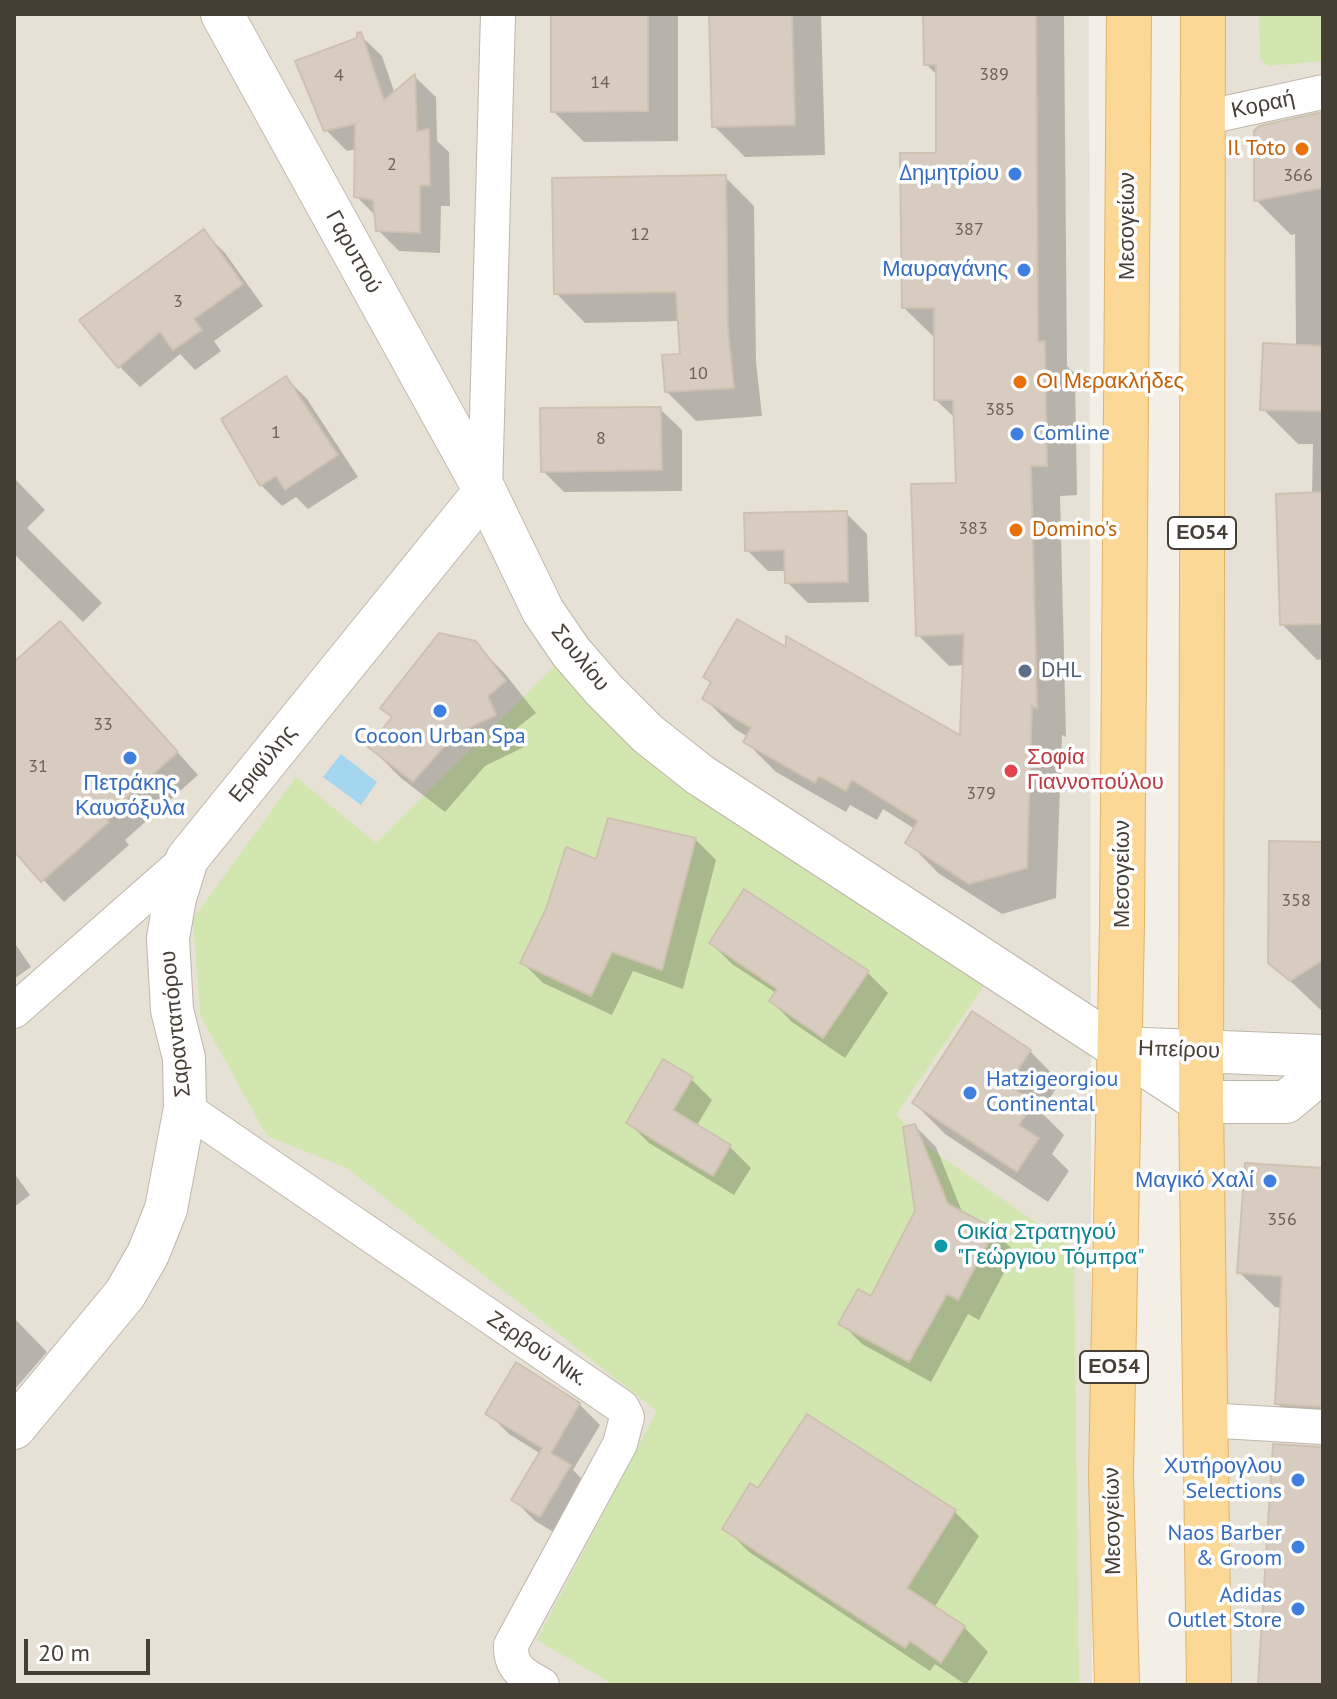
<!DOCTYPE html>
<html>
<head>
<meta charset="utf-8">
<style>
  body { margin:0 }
  #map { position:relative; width:1337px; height:1699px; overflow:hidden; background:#f3efe7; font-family:"PT Sans",sans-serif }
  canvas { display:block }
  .frame { position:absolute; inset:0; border:16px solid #463f36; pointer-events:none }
  .scale { position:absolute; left:24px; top:1639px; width:126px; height:36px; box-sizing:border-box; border:4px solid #463f36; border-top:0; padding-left:10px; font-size:24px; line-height:28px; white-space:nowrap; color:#463f36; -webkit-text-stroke:6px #fff; paint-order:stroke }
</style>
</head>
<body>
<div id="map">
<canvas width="1337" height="1699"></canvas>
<div class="frame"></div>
<div class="scale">20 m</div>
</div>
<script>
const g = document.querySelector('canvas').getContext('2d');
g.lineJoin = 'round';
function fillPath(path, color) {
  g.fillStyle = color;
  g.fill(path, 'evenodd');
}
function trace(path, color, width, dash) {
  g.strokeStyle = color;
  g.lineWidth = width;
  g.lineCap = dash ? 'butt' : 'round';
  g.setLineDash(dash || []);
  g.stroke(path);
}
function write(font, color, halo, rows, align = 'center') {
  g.font = font + ' "PT Sans",sans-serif';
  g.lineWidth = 7;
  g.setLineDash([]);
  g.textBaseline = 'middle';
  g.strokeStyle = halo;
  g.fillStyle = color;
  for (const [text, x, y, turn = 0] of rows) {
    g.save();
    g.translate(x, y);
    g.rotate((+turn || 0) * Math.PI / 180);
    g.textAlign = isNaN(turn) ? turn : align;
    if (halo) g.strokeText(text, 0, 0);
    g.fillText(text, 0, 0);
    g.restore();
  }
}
const residential = new Path2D(`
  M 14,14 L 1089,14 L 1092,1685 L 14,1685 Z
  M 1201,14 L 1323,14 L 1323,1685 L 1230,1685 Z`);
const green = new Path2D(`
  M 1259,14 L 1323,14 L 1323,61 L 1268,66 L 1260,58 Z
  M 557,664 L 984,985 L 896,1115 L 936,1153 L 1074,1249 L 1079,1685 L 614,1685 L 537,1640 L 657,1411 L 347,1168 L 267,1136 L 200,1015 L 193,919 L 296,777 L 376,843 Z`);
const water = new Path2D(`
  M 341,754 L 377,782 L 361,805 L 323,777 Z`);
const shadow = new Path2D(`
  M 553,14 L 678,14 L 678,141 L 584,142 L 553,111 Z
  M 711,14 L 821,14 L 825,155 L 745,157 L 714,126 Z
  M 925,14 L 1064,14 L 1067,366 L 1075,374 L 1077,495 L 1060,496 L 1066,737 L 1062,735 L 1056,898 L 1002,914 L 938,873 L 908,842 L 915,829 L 883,809 L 877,820 L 850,805 L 846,812 L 776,772 L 745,741 L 748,737 L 735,729 L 704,698 L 712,684 L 705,677 L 788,651 L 962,738 L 965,665 L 949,666 L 918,635 L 958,485 L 956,419 L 936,400 L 936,339 L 904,308 L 938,155 L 938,76 L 926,64 Z
  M 360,35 L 382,56 L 395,94 L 415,77 L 436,97 L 437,141 L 449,152 L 450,206 L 441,206 L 440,253 L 399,251 L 378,230 L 377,217 L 356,196 L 357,149 L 347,151 L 326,130 Z
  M 1323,112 L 1323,659 L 1317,660 L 1282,624 L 1312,494 L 1313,444 L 1298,444 L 1263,409 L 1296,347 L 1295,234 L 1291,235 L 1256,200 Z
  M 725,177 L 754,206 L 756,362 L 762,416 L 696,421 L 667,392 L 682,355 L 680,321 L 585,323 L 556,293 Z
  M 204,232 L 225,253 L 263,306 L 214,341 L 221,351 L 195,370 L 180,354 L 140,387 L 119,366 Z
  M 286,378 L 307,399 L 358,477 L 308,509 L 296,497 L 282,506 L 261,485 Z
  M 660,409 L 682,430 L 682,491 L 564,492 L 543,471 Z
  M 14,478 L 45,510 L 27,528 L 102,603 L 83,622 L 14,554 Z
  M 846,513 L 867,534 L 869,602 L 808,603 L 787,582 L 786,571 L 768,571 L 747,550 Z
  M 475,643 L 506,675 L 536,713 L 517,728 L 526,746 L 485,766 L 445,812 L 401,778 L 370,747 Z
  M 81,645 L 198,775 L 125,840 L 129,845 L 64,902 L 14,848 L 14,665 Z
  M 695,839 L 716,860 L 683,989 L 633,971 L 612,1015 L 543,983 L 522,962 L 598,862 Z
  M 1323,844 L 1323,1012 L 1270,962 Z
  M 14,942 L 31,967 L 14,979 Z
  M 711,943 L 867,972 L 888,993 L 845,1058 L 792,1022 L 771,1001 L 776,993 L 732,964 Z
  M 1030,1051 L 1060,1082 L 1041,1112 L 1064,1135 L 1052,1154 L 1069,1171 L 1048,1202 L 945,1134 L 914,1103 Z
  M 691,1079 L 712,1100 L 696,1127 L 730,1147 L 751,1168 L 734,1195 L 649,1143 L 628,1122 Z
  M 915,1126 L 936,1147 L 963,1214 L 994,1231 L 1015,1252 L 979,1320 L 968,1314 L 931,1382 L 862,1344 L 841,1323 L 872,1299 L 917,1211 Z
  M 1323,1170 L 1323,1440 L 1312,1439 L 1277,1403 L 1282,1308 L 1275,1307 L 1239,1272 Z
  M 14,1173 L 30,1195 L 14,1207 Z
  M 14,1318 L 47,1352 L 14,1390 Z
  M 579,1404 L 600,1425 L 573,1470 L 591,1488 L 562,1537 L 535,1521 L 514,1500 L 541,1454 L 509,1434 L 488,1413 Z
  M 759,1491 L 955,1512 L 979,1536 L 934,1608 L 964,1627 L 988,1652 L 966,1685 L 935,1664 L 930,1671 L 749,1552 L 725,1528 Z`);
const building = new Path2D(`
  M 551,14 L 648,14 L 648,111 L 551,112 Z
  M 709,14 L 792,14 L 795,125 L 712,127 Z
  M 923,14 L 1036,14 L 1038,342 L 1045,341 L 1047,466 L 1031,466 L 1037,708 L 1032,706 L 1027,868 L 969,884 L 905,843 L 918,821 L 852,780 L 846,791 L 819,776 L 815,783 L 743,742 L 751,728 L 702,699 L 711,682 L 703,677 L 737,619 L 786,647 L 786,636 L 960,735 L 964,634 L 916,636 L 911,484 L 956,483 L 953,400 L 934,400 L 934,308 L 902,308 L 900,153 L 936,153 L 936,65 L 924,65 Z
  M 361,32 L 384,100 L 415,74 L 417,131 L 429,129 L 430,185 L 420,186 L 420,233 L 376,231 L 373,200 L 354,197 L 355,124 L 324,131 L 295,61 L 357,38 L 357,33 Z
  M 1323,112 L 1323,188 L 1254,201 L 1254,131 L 1259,126 Z
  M 726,175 L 728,331 L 734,388 L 665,392 L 662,355 L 680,354 L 676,292 L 554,294 L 552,178 Z
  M 204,229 L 243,284 L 194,319 L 202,330 L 173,350 L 160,332 L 118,368 L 79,320 Z
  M 1263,343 L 1323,346 L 1323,411 L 1260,410 Z
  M 286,376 L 338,455 L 285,490 L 276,476 L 260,486 L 221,419 Z
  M 661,407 L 662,470 L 541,472 L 540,408 Z
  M 1323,492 L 1323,624 L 1280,625 L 1276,494 Z
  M 847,511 L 848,582 L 785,583 L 784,550 L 745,551 L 744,513 Z
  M 60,621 L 178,752 L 105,817 L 109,822 L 41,882 L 14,851 L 14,662 Z
  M 439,633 L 476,641 L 506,681 L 488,696 L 496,715 L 454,735 L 413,782 L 368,747 L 392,717 L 380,708 Z
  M 608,818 L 696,838 L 662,970 L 612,952 L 591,996 L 520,963 L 546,909 L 566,847 L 596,859 Z
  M 1269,841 L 1323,842 L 1323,960 L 1290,981 L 1268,963 Z
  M 744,889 L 869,971 L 823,1038 L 769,1001 L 777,989 L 709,943 Z
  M 972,1011 L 1031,1050 L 1008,1085 L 1034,1102 L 1019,1125 L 1039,1138 L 1017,1172 L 912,1103 Z
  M 663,1059 L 693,1077 L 673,1110 L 731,1145 L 713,1176 L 626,1123 Z
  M 915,1124 L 948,1204 L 995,1229 L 958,1300 L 947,1294 L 909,1362 L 838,1324 L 858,1289 L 871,1296 L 915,1211 L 903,1127 Z
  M 1245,1163 L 1323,1168 L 1323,1407 L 1275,1404 L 1282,1276 L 1237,1273 Z
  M 516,1362 L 580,1403 L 551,1453 L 571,1465 L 540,1517 L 511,1500 L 542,1448 L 485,1414 Z
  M 807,1414 L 956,1510 L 907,1588 L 965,1626 L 941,1663 L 910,1641 L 905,1648 L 722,1529 L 750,1483 L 758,1488 Z
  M 1273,1444 L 1323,1447 L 1323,1685 L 1258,1685 Z`);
const minor = new Path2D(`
  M 1203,118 L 1323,92
  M 485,491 L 498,14
  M 14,1011 L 187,859
  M 185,1108 L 622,1407 L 627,1417 L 620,1444 L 511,1645 C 510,1668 523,1675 542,1685
  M 1205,1420 L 1323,1427`);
const tertiary = new Path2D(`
  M 222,14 L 485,491 L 543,611 L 571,652 L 604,690 L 648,734 L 700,775 L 1201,1102 L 1286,1102 L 1323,1071
  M 1120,1048 L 1323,1056
  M 14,1428 L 125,1294 L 148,1254 L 166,1209 L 185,1108 L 184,1058 L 172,1010 L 168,938 L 175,898 L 187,859 L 485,491`);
const primary = new Path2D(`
  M 1203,14 L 1201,1102 L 1209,1685
  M 1117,1685 L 1111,1475 L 1122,925 L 1129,14`);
const markers = [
  [1302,149,8,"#e8710a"],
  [1015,174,8,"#3f7fe0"],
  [1024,270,8,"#3f7fe0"],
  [1020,382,8,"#e8710a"],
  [1017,434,8,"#3f7fe0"],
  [1016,530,8,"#e8710a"],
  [1025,671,8,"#5c6f8a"],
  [440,711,8,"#3f7fe0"],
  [130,758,8,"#3f7fe0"],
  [1011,771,8,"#e0444e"],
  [970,1093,8,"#3f7fe0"],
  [1270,1181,8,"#3f7fe0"],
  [941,1246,8,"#0f9aa8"],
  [1298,1480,8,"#3f7fe0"],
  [1298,1547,8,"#3f7fe0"],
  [1298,1609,8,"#3f7fe0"]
];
const numberNames = [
  ["389",994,75],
  ["4",339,76],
  ["14",600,83],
  ["2",392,165],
  ["366",1298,176],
  ["387",969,230],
  ["12",640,235],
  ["3",178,302],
  ["10",698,374],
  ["385",1000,410],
  ["1",276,433],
  ["8",601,439],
  ["383",973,529],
  ["33",103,725],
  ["31",38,767],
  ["379",981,794],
  ["358",1296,901],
  ["356",1282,1220]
];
const shields = [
  [1202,533,68],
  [1114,1367,68]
];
const shieldNames = [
  ["ΕΟ54",1202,533],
  ["ΕΟ54",1114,1367]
];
const streetNames = [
  ["Κοραή",1263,105,-12],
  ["Μεσογείων",1128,226,-90],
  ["Γαρυττού",353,252,61],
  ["Σουλίου",580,658,51],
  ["Εριφύλης",263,764,-51],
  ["Μεσογείων",1123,874,-90],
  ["Σαρανταπόρου",176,1024,-96],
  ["Ηπείρου",1179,1050,2],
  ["Ζερβού Νικ.",537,1349,34],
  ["Μεσογείων",1113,1521,-91]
];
const foodNames = [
  ["Il Toto",1286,149,"right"],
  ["Οι Μερακλήδες",1036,382],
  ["Domino's",1032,530]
];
const shopNames = [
  ["Δημητρίου",999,174],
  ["Μαυραγάνης",1008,270],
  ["Comline",1033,434,"left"],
  ["Cocoon Urban Spa",440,737,"center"],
  ["Πετράκης",130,784,"center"],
  ["Καυσόξυλα",130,809,"center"],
  ["Hatzigeorgiou",986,1080,"left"],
  ["Continental",986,1105,"left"],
  ["Μαγικό Χαλί",1254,1181],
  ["Χυτήρογλου",1282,1467],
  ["Selections",1282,1492],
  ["Naos Barber",1282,1534],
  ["& Groom",1282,1559],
  ["Adidas",1282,1596],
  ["Outlet Store",1282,1621]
];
const serviceNames = [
  ["DHL",1041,671]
];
const healthNames = [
  ["Σοφία",1027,758],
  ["Γιαννοπούλου",1027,783]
];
const cultureNames = [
  ["Οικία Στρατηγού",957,1233],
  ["\"Γεώργιου Τόμπρα\"",957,1258]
];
fillPath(residential, '#e7e0d5');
fillPath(green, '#d2e7b0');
fillPath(water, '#a4d6ef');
fillPath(shadow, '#0003');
fillPath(building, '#d8ccc0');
trace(building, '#cfc1b0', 2);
trace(minor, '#beb6aa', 36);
trace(tertiary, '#beb6aa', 44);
trace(primary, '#e1b467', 46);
trace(minor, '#fff', 34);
trace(tertiary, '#fff', 42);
trace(primary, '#fcd897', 44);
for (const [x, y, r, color] of markers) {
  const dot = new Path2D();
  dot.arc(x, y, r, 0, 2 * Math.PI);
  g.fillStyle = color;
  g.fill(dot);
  trace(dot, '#fff', 3);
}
write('18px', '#6a6258', null, numberNames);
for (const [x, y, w] of shields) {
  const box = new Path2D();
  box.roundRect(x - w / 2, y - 16, w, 32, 6);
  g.fillStyle = '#fff';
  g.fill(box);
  trace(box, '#463f36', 2);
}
write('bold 20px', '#463f36', null, shieldNames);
write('22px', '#463f36', '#fff', streetNames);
write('22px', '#c56008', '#fff', foodNames, 'left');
write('22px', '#366cbe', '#fff', shopNames, 'right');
write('22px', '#4e5e75', '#fff', serviceNames, 'left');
write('22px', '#be3a42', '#fff', healthNames, 'left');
write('22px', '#0d838f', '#fff', cultureNames, 'left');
</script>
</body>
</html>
